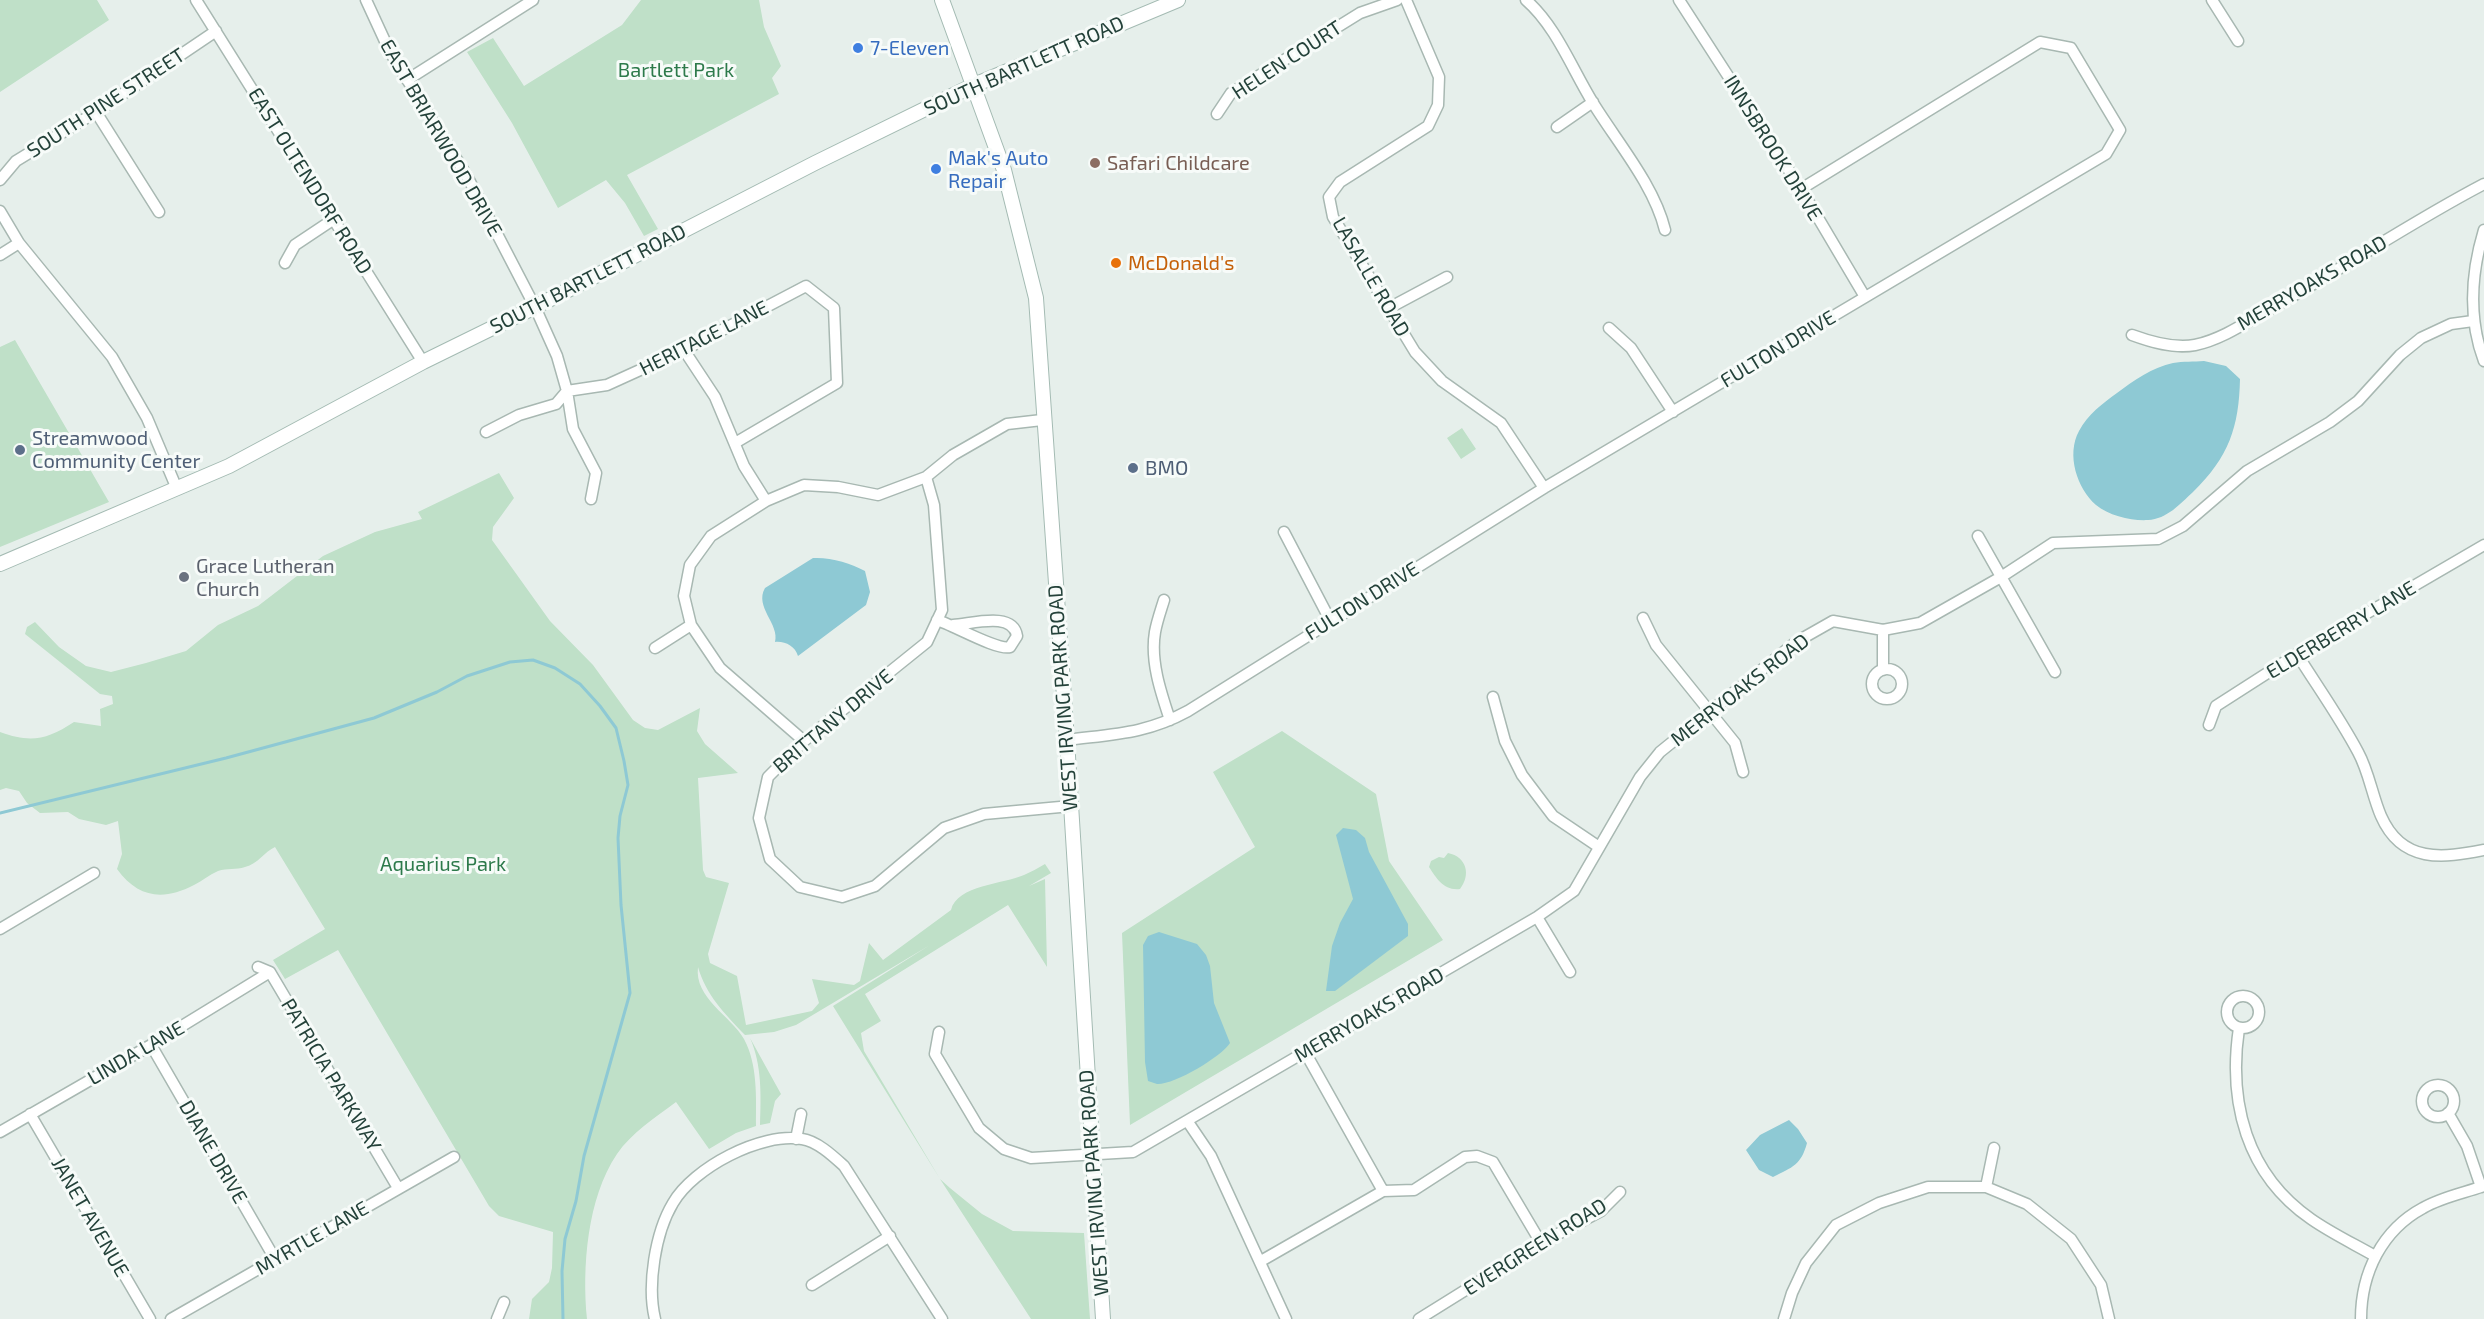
<!DOCTYPE html>
<html>
<head>
<meta charset="utf-8">
<style>
  body { margin:0 }
  canvas { display:block; background:#e6efeb }
</style>
</head>
<body>
<canvas width="2484" height="1319"></canvas>
<script>
const g = document.querySelector('canvas').getContext('2d');
g.lineJoin = 'round';
function fillPath(path, color) {
  g.fillStyle = color;
  g.fill(path, 'evenodd');
}
function trace(path, color, width, dash) {
  g.strokeStyle = color;
  g.lineWidth = width;
  g.lineCap = dash ? 'butt' : 'round';
  g.setLineDash(dash || []);
  g.stroke(path);
}
function write(font, color, halo, rows, align = 'center') {
  g.font = font + ' "Exo 2",sans-serif';
  g.lineWidth = 6;
  g.setLineDash([]);
  g.textBaseline = 'middle';
  g.strokeStyle = halo;
  g.fillStyle = color;
  for (const [text, x, y, turn = 0] of rows) {
    g.save();
    g.translate(x, y);
    g.rotate((+turn || 0) * Math.PI / 180);
    g.textAlign = isNaN(turn) ? turn : align;
    if (halo) g.strokeText(text, 0, 0);
    g.fillText(text, 0, 0);
    g.restore();
  }
}
const green = new Path2D(`
  M 0,0 L 97,0 L 109,20 L 0,92 Z
  M 641,0 L 759,0 L 764,27 L 781,66 L 772,78 L 779,94 L 627,175 L 658,229 L 644,236 L 625,203 L 606,180 L 558,208 L 512,123 L 467,52 L 493,38 L 524,86 L 622,25 Z
  M 15,340 L 109,502 L 0,547 L 0,347 Z
  M 1462,428 L 1476,449 L 1461,459 L 1447,438 Z
  M 499,473 L 514,498 L 493,527 L 492,540 L 550,621 L 593,665 L 633,720 L 645,728 L 658,730 L 700,708 L 697,731 L 705,744 L 738,773 L 698,778 L 703,870 L 706,877 L 729,883 L 708,954 L 710,963 L 737,976 L 746,1025 L 812,1011 L 819,1003 L 812,979 L 854,985 L 860,981 L 869,943 L 883,960 L 951,910 C 957,885 1004,884 1024,875 C 1031,872 1038,868 1045,864 L 1051,873 L 1029,886 L 1045,879 L 1047,967 L 1008,905 L 865,994 L 881,1021 L 861,1033 L 864,1051 L 940,1179 L 950,1188 L 982,1214 L 1013,1231 L 1084,1233 L 1090,1319 L 1031,1319 L 940,1179 L 833,1006 L 930,945 L 796,1025 L 774,1032 L 745,1035 C 724,1013 706,995 698,967 C 694,998 731,1016 744,1039 C 758,1065 756,1098 756,1126 L 736,1133 L 709,1149 L 676,1102 C 656,1117 631,1133 617,1154 C 587,1198 582,1268 587,1319 L 529,1319 L 532,1299 L 549,1282 L 552,1268 L 553,1232 L 499,1216 L 489,1206 L 338,950 L 285,979 L 273,960 L 325,929 L 275,847 C 264,852 258,864 245,867 C 236,870 227,868 218,871 C 209,875 202,881 194,885 C 163,901 138,898 117,869 L 122,854 L 118,821 L 106,825 L 79,819 L 68,812 L 40,813 L 27,803 L 19,791 L 6,788 L 0,790 L 0,732 C 30,743 47,740 74,722 L 101,726 L 100,709 L 113,704 L 112,696 L 100,694 L 25,634 L 27,627 L 35,622 L 59,647 L 86,666 L 111,672 L 146,663 L 186,651 L 218,625 L 258,606 L 323,556 L 375,532 L 422,519 L 418,512 Z
  M 1282,731 L 1376,794 L 1389,861 L 1443,940 L 1130,1125 L 1122,933 L 1255,847 L 1213,772 Z
  M 1448,853 C 1467,857 1471,875 1460,889 C 1444,891 1437,879 1429,867 L 1431,861 L 1439,857 L 1444,858 Z
  M 750,1038 L 781,1094 L 775,1101 L 770,1123 L 760,1125 C 761,1095 762,1065 750,1038 Z`);
const water = new Path2D(`
  M 2204,361 L 2226,366 L 2240,379 C 2239,427 2229,457 2193,492 C 2180,504 2167,519 2148,520 C 2132,521 2109,516 2096,505 C 2077,488 2066,455 2079,431 C 2088,414 2102,404 2117,393 C 2133,381 2153,367 2173,363 C 2183,361 2194,362 2204,361 Z
  M 813,558 C 830,557 851,563 865,571 L 870,592 L 866,605 L 798,656 C 795,646 785,641 775,642 C 780,624 754,607 765,588 Z
  M 1343,828 L 1356,830 L 1365,838 L 1369,852 L 1408,924 L 1408,936 L 1335,991 L 1326,991 L 1332,946 L 1340,923 L 1353,899 L 1336,835 Z
  M 1159,932 L 1197,944 L 1206,955 L 1210,966 L 1214,1003 L 1230,1043 C 1221,1057 1174,1085 1157,1084 C 1154,1083 1151,1082 1148,1081 L 1145,1062 L 1143,945 L 1148,936 Z
  M 1789,1120 L 1798,1129 L 1807,1143 C 1801,1165 1793,1167 1773,1177 L 1759,1170 L 1746,1150 L 1760,1135 Z`);
const stream = new Path2D(`
  M 0,813 L 226,758 L 374,718 L 437,692 L 467,676 L 510,662 L 533,660 L 555,668 L 580,684 L 600,706 L 616,728 L 624,761 L 628,785 L 620,816 L 618,838 L 621,905 L 630,993 L 584,1156 L 576,1201 L 565,1239 L 562,1271 L 563,1319`);
const street = new Path2D(`
  M 196,0 L 423,362
  M 366,0 L 390,52 L 467,176 L 535,307 L 557,356 L 567,391 L 573,429 L 596,473 L 591,499
  M 1406,0 L 1439,77 L 1438,105 L 1428,126 L 1340,182 L 1329,197 L 1333,217 L 1415,352 L 1442,381 L 1501,423 L 1544,488
  M 1526,0 C 1556,26 1572,69 1593,103 C 1617,142 1654,185 1665,230
  M 1679,0 L 1801,189 L 1865,297
  M 2212,0 L 2238,41
  M 407,80 L 533,0
  M 96,112 L 159,212
  M 1217,114 L 1231,93 L 1360,13 L 1397,0
  M 1557,127 L 1593,102
  M 0,180 L 16,161 L 96,112 L 216,31
  M 0,211 L 19,243 L 112,357 L 147,418 L 177,489
  M 2484,230 C 2471,273 2468,318 2484,361
  M 0,255 L 19,243
  M 285,263 L 295,245 L 334,219
  M 1389,308 L 1447,277
  M 1609,328 L 1631,348 L 1673,412
  M 2132,335 C 2151,342 2174,349 2195,345 C 2224,339 2251,319 2277,305 C 2347,266 2413,221 2484,184
  M 684,350 L 715,397 L 744,466 L 766,501
  M 486,432 L 519,415 L 556,404 L 567,391 L 607,385 L 684,350 L 806,286 L 834,308 L 837,383 L 735,443
  M 926,477 L 934,505 L 942,610 L 927,642 L 804,741 L 768,777 L 759,818 L 770,859 L 800,887 L 842,897 L 875,886 L 944,828 L 984,814 L 1071,806
  M 1284,532 L 1330,620
  M 1978,536 L 2055,672
  M 1164,600 C 1161,610 1157,621 1155,632 C 1150,661 1161,693 1170,720
  M 1643,618 L 1656,645 L 1735,743 L 1743,772
  M 937,620 C 953,625 998,651 1010,647 L 1017,636 C 1013,611 972,624 953,625
  M 1883,630 L 1883,670
  M 655,648 L 691,625
  M 2297,654 C 2317,686 2340,718 2358,752 C 2369,772 2372,795 2381,816 C 2402,864 2443,858 2484,850
  M1872 684a15 15 0 1 1 30 0a15 15 0 1 1-30 0Z
  M 1493,697 L 1505,741 L 1522,775 L 1553,816 L 1599,847
  M 2209,725 L 2216,706 L 2297,654 L 2484,545
  M 1067,740 C 1113,734 1146,734 1188,711 L 1544,488 L 2106,154 L 2120,130 L 2071,48 L 2040,42 L 1801,189
  M 804,741 L 720,668 L 691,625 L 684,596 L 690,565 L 711,536 L 766,501 L 804,485 L 838,487 L 878,495 L 926,477 L 953,455 L 1007,424 L 1042,420
  M 1537,917 L 1570,972
  M 0,929 L 94,873
  M 258,967 L 270,972 L 398,1188
  M2227 1012a16 16 0 1 1 32 0a16 16 0 1 1-32 0Z
  M 2239,1028 C 2228,1102 2246,1174 2311,1219 C 2331,1233 2354,1244 2375,1256
  M 939,1032 L 935,1054 L 979,1128 L 1004,1149 L 1031,1158 L 1133,1152 L 1537,917 L 1574,891 L 1640,777 L 1660,752 L 1796,642 L 1833,621 L 1883,630 L 1920,623 L 2001,577 L 2053,543 L 2158,539 L 2183,526 L 2247,471 L 2330,422 L 2358,401 L 2400,355 L 2421,338 L 2451,324 L 2473,321
  M 151,1045 L 275,1259
  M 1305,1052 L 1383,1191
  M2422 1101a16 16 0 1 1 32 0a16 16 0 1 1-32 0Z
  M 2448,1113 L 2467,1146 L 2481,1187
  M 30,1114 L 150,1319
  M 1188,1122 L 1211,1156 L 1286,1319
  M 0,1132 L 151,1045 L 270,972
  M 796,1139 L 801,1114
  M 1986,1187 L 1994,1148
  M 1261,1261 L 1383,1191 L 1414,1190 L 1465,1157 L 1477,1156 L 1493,1162 L 1541,1243
  M 812,1285 L 890,1236
  M 171,1319 L 454,1157
  M 497,1319 L 504,1302
  M 655,1319 C 647,1286 655,1233 673,1203 C 693,1168 761,1132 802,1139 C 817,1141 833,1156 844,1166 L 942,1319
  M 1419,1319 L 1541,1243 L 1601,1211 L 1620,1192
  M 1784,1319 L 1792,1293 L 1806,1263 L 1836,1225 L 1879,1203 L 1928,1187 L 1986,1187 L 2027,1204 L 2071,1239 L 2101,1285 L 2109,1319
  M 2361,1319 C 2361,1273 2382,1230 2423,1208 C 2442,1197 2464,1193 2484,1186`);
const secondary = new Path2D(`
  M 942,0 L 1004,170 L 1036,298 L 1067,740 L 1103,1319
  M 0,564 L 229,466 L 423,362 L 535,307 L 815,163 L 974,85 L 1178,0`);
const markers = [
  [858,48,6,"#3f7fe0"],
  [1095,163,6,"#8d6e63"],
  [936,169,6,"#3f7fe0"],
  [1116,263,6,"#e8710a"],
  [20,450,6,"#5c6f8a"],
  [1133,468,6,"#5c6f8a"],
  [184,577,6,"#6b7280"]
];
const shopNames = [
  ["7-Eleven",870,48],
  ["Mak's Auto",948,158],
  ["Repair",948,181]
];
const streetNames = [
  ["HELEN COURT",1287,60,-33],
  ["SOUTH BARTLETT ROAD",1024,66,-24],
  ["SOUTH PINE STREET",106,103,-33],
  ["EAST BRIARWOOD DRIVE",441,138,60],
  ["INNSBROOK DRIVE",1773,148,58],
  ["EAST OLTENDORF ROAD",310,181,58],
  ["LASALLE ROAD",1371,277,60],
  ["SOUTH BARTLETT ROAD",588,279,-27],
  ["MERRYOAKS ROAD",2312,283,-30],
  ["HERITAGE LANE",704,338,-27],
  ["FULTON DRIVE",1778,349,-31],
  ["FULTON DRIVE",1362,601,-32],
  ["ELDERBERRY LANE",2341,630,-31],
  ["MERRYOAKS ROAD",1740,690,-38],
  ["WEST IRVING PARK ROAD",1063,698,-94],
  ["BRITTANY DRIVE",833,721,-40],
  ["MERRYOAKS ROAD",1369,1015,-30],
  ["LINDA LANE",136,1053,-30],
  ["PATRICIA PARKWAY",331,1075,59],
  ["DIANE DRIVE",213,1152,60],
  ["WEST IRVING PARK ROAD",1094,1183,-94],
  ["JANET AVENUE",90,1217,60],
  ["MYRTLE LANE",312,1238,-30],
  ["EVERGREEN ROAD",1535,1247,-32]
];
const parkNames = [
  ["Bartlett Park",676,70],
  ["Aquarius Park",443,864]
];
const educationNames = [
  ["Safari Childcare",1107,163]
];
const foodNames = [
  ["McDonald's",1128,263]
];
const serviceNames = [
  ["Streamwood",32,438],
  ["Community Center",32,461],
  ["BMO",1145,468]
];
const worshipNames = [
  ["Grace Lutheran",196,566],
  ["Church",196,589]
];
fillPath(green, '#bfe0c8');
fillPath(water, '#8ec9d4');
trace(stream, '#8ec9d4', 3);
trace(street, '#a8b8b2', 13);
trace(secondary, '#a4bbb3', 16);
trace(street, '#fff', 10);
trace(secondary, '#fff', 14);
for (const [x, y, r, color] of markers) {
  const dot = new Path2D();
  dot.arc(x, y, r, 0, 2 * Math.PI);
  g.fillStyle = color;
  g.fill(dot);
  trace(dot, '#f7fbf9', 2);
}
write('20px', '#366cbe', '#f7fbf9', shopNames, 'left');
write('20px', '#24423a', '#f7fbf9', streetNames);
write('20px', '#2d7a4b', '#f7fbf9', parkNames);
write('20px', '#785e54', '#f7fbf9', educationNames, 'left');
write('20px', '#c56008', '#f7fbf9', foodNames, 'left');
write('20px', '#4e5e75', '#f7fbf9', serviceNames, 'left');
write('20px', '#5b616d', '#f7fbf9', worshipNames, 'left');
</script>
</body>
</html>
